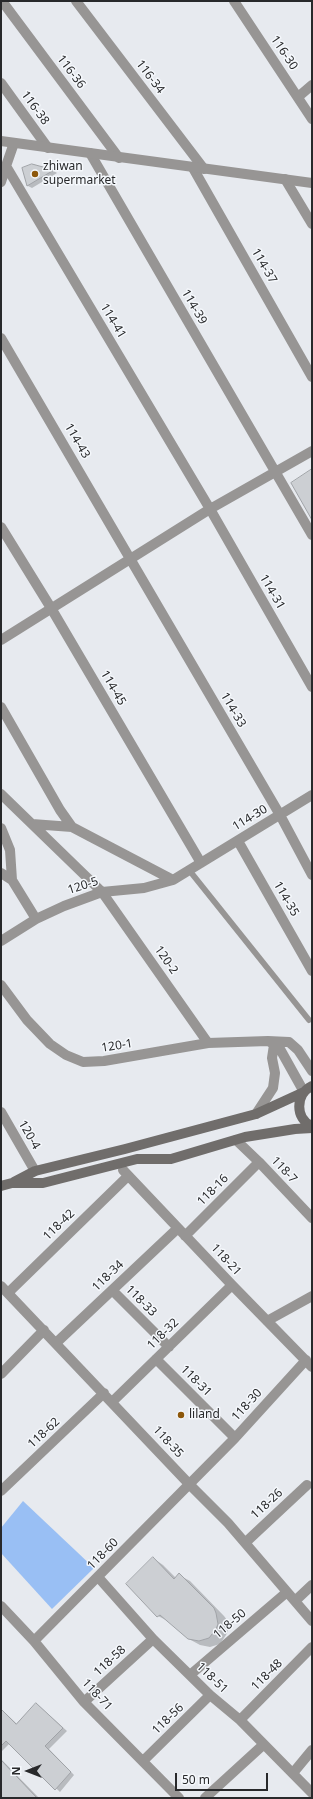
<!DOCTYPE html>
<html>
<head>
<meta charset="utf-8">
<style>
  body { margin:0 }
  #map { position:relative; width:313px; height:1799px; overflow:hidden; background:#e7eaef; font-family:"Noto Sans",sans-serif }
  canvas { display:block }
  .frame { position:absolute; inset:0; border:2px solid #28292b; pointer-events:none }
  .north { position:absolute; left:8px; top:1751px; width:40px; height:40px; -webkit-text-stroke:3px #f5f8fc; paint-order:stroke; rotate:270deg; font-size:11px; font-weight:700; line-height:16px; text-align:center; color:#28292b }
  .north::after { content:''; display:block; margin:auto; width:14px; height:18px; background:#28292b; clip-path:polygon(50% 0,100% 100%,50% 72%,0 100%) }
  .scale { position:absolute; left:175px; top:1773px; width:93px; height:18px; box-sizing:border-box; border:2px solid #28292b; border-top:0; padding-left:5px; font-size:12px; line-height:14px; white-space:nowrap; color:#28292b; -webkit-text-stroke:3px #f5f8fc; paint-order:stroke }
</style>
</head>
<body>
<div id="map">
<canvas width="313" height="1799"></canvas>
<div class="frame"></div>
<div class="north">N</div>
<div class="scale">50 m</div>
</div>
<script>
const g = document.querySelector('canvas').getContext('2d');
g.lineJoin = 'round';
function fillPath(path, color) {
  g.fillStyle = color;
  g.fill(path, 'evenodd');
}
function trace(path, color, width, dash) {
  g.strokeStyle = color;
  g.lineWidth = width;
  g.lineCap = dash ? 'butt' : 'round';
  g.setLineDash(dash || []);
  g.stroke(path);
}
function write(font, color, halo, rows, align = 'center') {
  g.font = font + ' "Noto Sans",sans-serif';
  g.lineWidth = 3;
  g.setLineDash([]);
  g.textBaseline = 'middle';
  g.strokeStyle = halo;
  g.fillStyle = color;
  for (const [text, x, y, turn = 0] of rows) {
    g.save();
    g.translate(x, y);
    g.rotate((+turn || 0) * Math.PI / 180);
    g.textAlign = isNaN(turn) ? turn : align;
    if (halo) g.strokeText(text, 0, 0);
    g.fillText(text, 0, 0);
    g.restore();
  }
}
const green = new Path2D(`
  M 23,1501 L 94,1568 L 52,1609 L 1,1553 L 1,1528 Z`);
const shadow = new Path2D(`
  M 32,165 L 54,171 L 57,173 L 32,188 L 28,186 L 23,169 Z
  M 153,1558 L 163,1565 L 176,1578 L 179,1575 L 190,1581 L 224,1616 L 227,1620 L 228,1631 L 226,1635 L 220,1644 L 210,1647 L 200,1645 L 189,1639 L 170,1622 L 158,1616 Z
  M 37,1704 L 67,1731 L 49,1749 L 74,1775 L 60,1792 L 10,1743 L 1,1752 L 1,1709 L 17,1724 Z
  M 1,1759 L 39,1798 L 1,1798 Z`);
const building = new Path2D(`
  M 32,164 L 54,170 L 27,186 L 22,168 Z
  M 312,469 L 312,520 L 291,483 Z
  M 153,1557 L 174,1579 L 179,1573 L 214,1608 L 216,1613 L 218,1624 L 216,1629 L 209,1638 L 199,1641 L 188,1639 L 160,1615 L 157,1617 L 126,1584 Z
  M 36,1703 L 63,1728 L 45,1746 L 71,1772 L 55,1790 L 6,1741 L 1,1746 L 1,1709 L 16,1724 Z
  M 1,1760 L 37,1798 L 1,1798 Z`);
const service = new Path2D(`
  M 189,870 L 309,1020`);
const minor = new Path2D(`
  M 2,1 L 119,158
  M 76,1 L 204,169
  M 234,1 L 312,119
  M 1,83 L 48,148
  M 298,97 L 312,85
  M 14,143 L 6,166 L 210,509 L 312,687
  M 90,153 L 312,535
  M 193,168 L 312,377
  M 285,179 L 312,224
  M 1,182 L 6,166
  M 1,338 L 280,815 L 312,875
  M 1,527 L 51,608 L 201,863
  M 1,640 L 210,509 L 312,451
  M 1,707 L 60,810 L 72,827 L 173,880
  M 1,794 L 102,892 L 208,1043
  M 32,824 L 72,827
  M 1,828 L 10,850 L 12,880 L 36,919
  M 238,841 L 312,971
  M 1,873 L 12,880
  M 1,941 L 36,919 L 64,906 L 102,892 L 144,888 L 173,880 L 312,795
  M 1,985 L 27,1020 L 50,1044 L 66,1055 L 83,1062 L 104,1061 L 208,1043 L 268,1041 L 289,1042 L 298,1050 L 312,1071
  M 270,1042 L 280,1049 L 304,1092
  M 1,1112 L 35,1171
  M 256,1114 L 273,1088 L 275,1073 L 272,1058 L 274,1045
  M 236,1140 L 259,1162 L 312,1218
  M 123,1170 L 232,1285 L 312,1367
  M 185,1236 L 259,1162
  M 1,1286 L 190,1485 L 228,1523 L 312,1621
  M 112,1290 L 169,1347
  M 8,1293 L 128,1176
  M 267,1321 L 312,1296
  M 56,1343 L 178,1228
  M 156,1359 L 235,1438
  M 1,1374 L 44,1330
  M 112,1402 L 232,1285
  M 1,1491 L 104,1393
  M 246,1542 L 307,1485
  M 98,1577 L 153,1639 L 210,1695 L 240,1720 L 312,1793
  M 295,1601 L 312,1585
  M 1,1606 L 34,1641 L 84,1702 L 179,1798
  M 34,1641 L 235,1438 L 306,1360
  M 190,1675 L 287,1592
  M 84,1702 L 153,1639
  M 240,1720 L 312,1647
  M 143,1761 L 210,1695
  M 293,1773 L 312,1750
  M 205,1798 L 263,1745`);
const tertiary = new Path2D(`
  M 1,141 L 312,183`);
const secondary = new Path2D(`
  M 312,1086 C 295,1094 295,1119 312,1126
  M 14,1182 L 35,1171 L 125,1149 L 256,1114 L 304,1092
  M 1,1186 L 12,1183 L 43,1183 L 137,1159 L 171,1159 L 245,1137 L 295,1129 L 312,1128`);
const markers = [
  [35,174,4,"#8d570a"],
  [181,1415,4,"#8d570a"]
];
const streetNames = [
  ["116-30",284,53,56],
  ["116-36",71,72,53],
  ["116-34",150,77,53],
  ["116-38",35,108,54],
  ["114-37",264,266,60],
  ["114-39",194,307,60],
  ["114-41",113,321,59],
  ["114-43",77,441,60],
  ["114-31",272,592,60],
  ["114-45",113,688,60],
  ["114-33",233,710,60],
  ["114-30",250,818,-31],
  ["120-5",83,886,-18],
  ["114-35",286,899,60],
  ["120-2",166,960,55],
  ["120-1",117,1046,-9],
  ["120-4",29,1135,60],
  ["118-7",284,1170,47],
  ["118-16",213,1190,-45],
  ["118-42",59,1225,-44],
  ["118-21",226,1260,47],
  ["118-34",108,1276,-44],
  ["118-33",141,1301,45],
  ["118-32",163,1334,-44],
  ["118-31",196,1381,45],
  ["118-30",247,1405,-48],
  ["118-62",44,1433,-43],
  ["118-35",168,1442,47],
  ["118-26",267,1504,-43],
  ["118-60",103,1554,-45],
  ["118-50",230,1624,-40],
  ["118-58",110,1661,-43],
  ["118-48",267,1675,-45],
  ["118-51",212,1678,44],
  ["118-71",97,1695,47],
  ["118-56",168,1719,-44]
];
const poiNames = [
  ["zhiwan",43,167],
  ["supermarket",43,181],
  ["liland",189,1415]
];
fillPath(green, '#99bff4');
fillPath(shadow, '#0003');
fillPath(building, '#cccfd3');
trace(building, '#a0a3a7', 1);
trace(service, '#979594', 6);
trace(minor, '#979594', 10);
trace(tertiary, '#979594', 10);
trace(secondary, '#706d6b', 10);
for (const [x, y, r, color] of markers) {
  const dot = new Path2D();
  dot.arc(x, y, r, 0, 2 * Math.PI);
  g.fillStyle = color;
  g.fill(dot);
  trace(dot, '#f5f8fc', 1.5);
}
write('12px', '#28292b', '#f5f8fc', streetNames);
write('12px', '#28292b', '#f5f8fc', poiNames, 'left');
</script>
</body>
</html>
